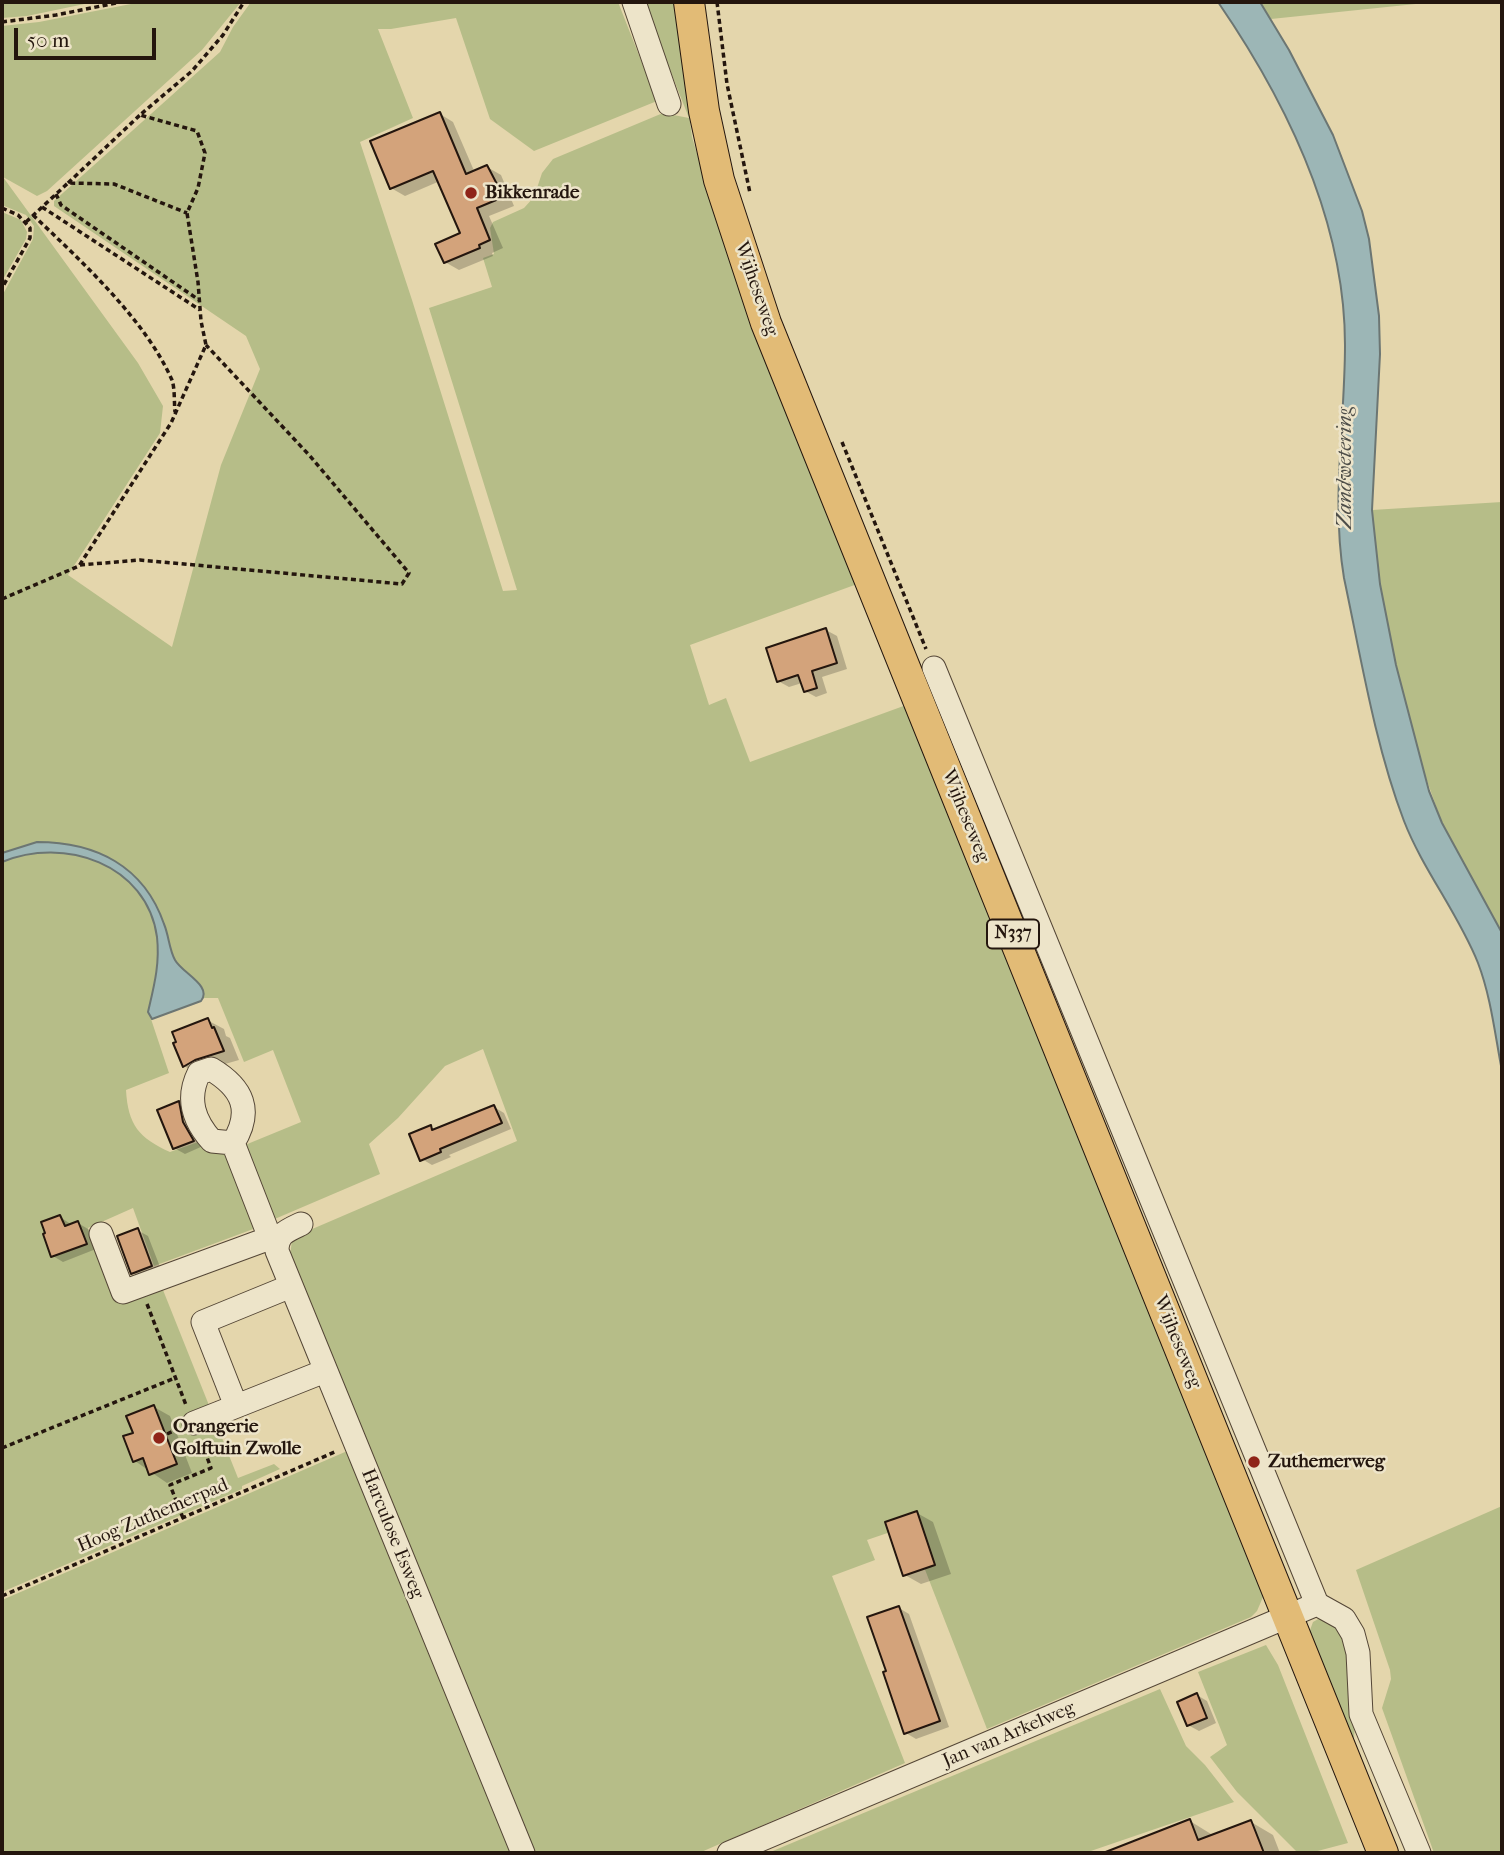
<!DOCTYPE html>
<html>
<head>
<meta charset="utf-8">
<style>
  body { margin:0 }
  #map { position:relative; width:1504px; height:1855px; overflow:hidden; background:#e4d6ac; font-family:"IM FELL French Canon",serif }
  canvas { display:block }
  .frame { position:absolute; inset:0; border:4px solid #24160e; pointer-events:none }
  .scale { position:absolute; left:14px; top:28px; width:142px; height:32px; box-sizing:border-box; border:4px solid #24160e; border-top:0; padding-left:9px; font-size:21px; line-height:24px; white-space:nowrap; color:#24160e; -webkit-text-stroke:5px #ede4c9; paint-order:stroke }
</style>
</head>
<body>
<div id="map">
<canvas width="1504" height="1855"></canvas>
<div class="frame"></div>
<div class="scale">50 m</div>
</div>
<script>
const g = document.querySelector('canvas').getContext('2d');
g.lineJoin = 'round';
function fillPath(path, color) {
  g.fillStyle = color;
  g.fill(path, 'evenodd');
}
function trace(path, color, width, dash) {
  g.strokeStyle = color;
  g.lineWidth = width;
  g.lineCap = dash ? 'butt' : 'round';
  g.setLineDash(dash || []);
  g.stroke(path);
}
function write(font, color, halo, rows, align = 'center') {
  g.font = font + ' "IM FELL French Canon",serif';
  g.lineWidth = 5;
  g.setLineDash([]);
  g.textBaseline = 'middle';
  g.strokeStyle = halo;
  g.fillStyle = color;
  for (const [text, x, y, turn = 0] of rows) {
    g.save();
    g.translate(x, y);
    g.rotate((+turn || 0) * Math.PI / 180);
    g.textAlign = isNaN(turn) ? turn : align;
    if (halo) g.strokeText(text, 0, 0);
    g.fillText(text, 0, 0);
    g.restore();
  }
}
const green = new Path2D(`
  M 2,2 L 94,2 L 27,16 L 2,18 Z
  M 241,2 L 202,50 L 47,191 L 37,196 L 3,177 L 138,363 L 163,406 L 160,433 L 68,575 L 172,647 L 221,465 L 260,369 L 246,336 L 54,206 L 54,201 L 220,52 L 233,27 L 251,2 L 618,2 L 657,101 L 534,151 L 490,119 L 456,18 L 391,29 L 378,29 L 413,118 L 360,142 L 412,300 L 503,591 L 517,590 L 429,308 L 492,287 L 483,258 L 494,254 L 490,228 L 493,222 L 524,208 L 534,197 L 542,173 L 553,159 L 663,113 L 689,118 L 643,2 L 674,2 L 692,137 L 724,243 L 860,583 L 690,645 L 709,705 L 726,698 L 750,762 L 909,704 L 1229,1502 L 1263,1597 L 1257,1611 L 1251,1617 L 987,1729 L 908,1526 L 867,1540 L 875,1560 L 832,1576 L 905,1763 L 699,1853 L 533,1853 L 437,1611 L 290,1256 L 292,1240 L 296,1236 L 517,1141 L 483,1049 L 445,1066 L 398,1118 L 369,1144 L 380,1174 L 270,1221 L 245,1145 L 301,1122 L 273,1050 L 244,1062 L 218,998 L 204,998 C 204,982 189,979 180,968 C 173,959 169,946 167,936 L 157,939 L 158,967 L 150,1016 L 169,1073 L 126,1090 C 128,1125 139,1138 170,1152 L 198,1142 L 208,1149 L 227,1155 L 256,1228 L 154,1266 L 133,1208 L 88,1228 L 117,1302 L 161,1285 L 238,1478 L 274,1464 L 280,1469 L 242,1486 L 242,1489 L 2,1592 L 2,296 L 33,239 L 34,226 L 26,215 L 2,205 L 2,26 L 39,22 L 136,3 Z
  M 1260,2 L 1435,2 L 1271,19 Z
  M 2,212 L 21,220 L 27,232 L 26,239 L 2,281 Z
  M 1502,502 L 1502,933 L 1442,823 L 1420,761 L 1396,665 L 1380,584 L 1372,510 Z
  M 345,1452 L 354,1453 L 516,1853 L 2,1853 L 2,1600 Z
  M 1502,1506 L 1502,1849 L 1501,1853 L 1434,1853 L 1382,1708 L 1391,1679 L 1390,1670 L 1356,1570 Z
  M 1320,1618 L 1342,1624 L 1357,1692 L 1354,1739 L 1309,1633 L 1313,1622 Z
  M 1266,1645 L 1278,1665 L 1348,1843 L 1310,1853 L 1296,1851 L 1237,1792 L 1210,1757 L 1227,1745 L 1198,1672 Z
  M 1160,1689 L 1186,1746 L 1205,1765 L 1234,1802 L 1085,1853 L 768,1853 Z`);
const water = new Path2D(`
  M 1218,2 L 1260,2 L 1289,50 L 1333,135 L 1362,211 L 1369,239 L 1379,316 L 1380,354 L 1372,510 L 1380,584 L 1396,665 L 1429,791 L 1442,823 L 1502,933 L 1502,1071 C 1495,1035 1491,997 1478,963 C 1458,913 1423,870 1404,821 C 1375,745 1361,658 1344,578 C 1331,501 1345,422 1345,345 C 1345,222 1286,101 1218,2 Z
  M 37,842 C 96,842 144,866 164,924 C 169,936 169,949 175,960 C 182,973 213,986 201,1001 L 152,1019 L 148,1012 C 154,986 160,964 157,937 C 147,864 64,836 2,862 L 2,853 Z`);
const shadow = new Path2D(`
  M 440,114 L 453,122 L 475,173 L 487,167 L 501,175 L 514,206 L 489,216 L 503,248 L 492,253 L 493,256 L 459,270 L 445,262 L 462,234 L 440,181 L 405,196 L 391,188 Z
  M 826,630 L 837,636 L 847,669 L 822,677 L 827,693 L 816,697 L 805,691 L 802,683 L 789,687 L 778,681 Z
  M 207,1020 L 224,1029 L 226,1036 L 230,1038 L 239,1060 L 211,1068 L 200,1075 L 184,1066 L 178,1043 Z
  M 179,1103 L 189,1109 L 203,1146 L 185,1154 L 174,1148 Z
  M 494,1107 L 504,1113 L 511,1129 L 449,1155 L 451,1157 L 432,1165 L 422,1159 L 430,1127 L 436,1130 Z
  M 60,1217 L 72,1225 L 78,1223 L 88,1229 L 96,1249 L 63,1262 L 53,1256 Z
  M 137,1230 L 148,1236 L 162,1272 L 143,1279 L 133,1273 Z
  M 154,1407 L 170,1416 L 192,1473 L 167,1483 L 135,1461 L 135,1434 Z
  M 917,1513 L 933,1522 L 951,1574 L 921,1584 L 905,1575 Z
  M 899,1608 L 909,1614 L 949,1727 L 916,1739 L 906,1733 L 888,1672 Z
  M 1197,1695 L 1207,1701 L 1216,1723 L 1199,1731 L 1188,1725 Z
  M 1190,1821 L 1211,1834 L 1212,1836 L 1251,1822 L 1273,1835 L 1280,1853 L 1104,1853 Z`);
const building = new Path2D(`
  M 440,112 L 466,174 L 487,165 L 499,188 L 497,188 L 501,198 L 477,208 L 490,240 L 479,245 L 480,248 L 444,263 L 435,244 L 460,233 L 433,171 L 390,189 L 370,141 Z
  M 826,628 L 837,663 L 812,671 L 817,688 L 804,692 L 798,675 L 777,682 L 766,648 Z
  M 208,1018 L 212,1028 L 214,1027 L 224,1051 L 195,1060 L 183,1067 L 173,1043 L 176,1042 L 172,1032 Z
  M 179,1101 L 183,1122 L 194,1141 L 173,1149 L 157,1110 Z
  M 494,1105 L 502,1123 L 440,1149 L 441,1152 L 420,1161 L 409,1134 L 431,1125 L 432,1130 Z
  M 60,1215 L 65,1226 L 78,1221 L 87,1244 L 51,1257 L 43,1234 L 45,1233 L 41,1222 Z
  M 138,1228 L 152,1266 L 131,1274 L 117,1236 Z
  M 154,1405 L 177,1464 L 149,1475 L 143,1458 L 133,1462 L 123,1436 L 133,1433 L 126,1416 Z
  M 917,1511 L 935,1565 L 903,1576 L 885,1522 Z
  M 899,1606 L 940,1721 L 904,1734 L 883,1672 L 886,1671 L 867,1617 Z
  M 1197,1693 L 1207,1718 L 1187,1726 L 1177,1702 Z
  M 1190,1819 L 1198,1840 L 1251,1820 L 1264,1853 L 1103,1853 Z`);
const path = new Path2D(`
  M 717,2 L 727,84 L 750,193
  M 2,22 L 56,15 L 121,2
  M 68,183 L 140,115
  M 56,194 L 61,205 L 199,300
  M 42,207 L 200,310
  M 2,208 L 18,215 L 30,228 L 30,238 L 2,288
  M 33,215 C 81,261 145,319 172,380 C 175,389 174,402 175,412
  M 26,222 L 68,183 L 114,184 L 187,213
  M 842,442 L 926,649
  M 80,565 L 140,560 L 402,584 L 409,573 L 310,456 L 206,345
  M 2,599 L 79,566 L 171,423 L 206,345 L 201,321 L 198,282 L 187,213 L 198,188 L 205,153 L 197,131 L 140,115 L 192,71 L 223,35 L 244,2
  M 147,1304 L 186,1405
  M 167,1434 L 176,1430
  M 2,1448 L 175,1378
  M 183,1518 L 170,1485 L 211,1468 L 201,1441
  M 2,1596 L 337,1451`);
const minor = new Path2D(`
  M 634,2 L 669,104
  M 934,668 L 1317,1604
  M 233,1143 L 212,1141 C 194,1121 186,1099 199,1073 L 211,1069 C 243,1088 253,1111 233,1143 L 270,1238 L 277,1240
  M 301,1224 C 286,1231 277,1234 277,1251 L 523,1853
  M 101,1234 L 123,1292 L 270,1238
  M 236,1406 L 203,1322 L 291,1286
  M 194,1423 L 325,1371
  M 729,1853 L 1317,1604 L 1344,1619 L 1353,1634 L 1358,1653 L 1361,1714 L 1419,1853`);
const major = new Path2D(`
  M 689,2 L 704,111 L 719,180 L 766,323 L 1383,1853`);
const markers = [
  [471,193,7,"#8f2418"],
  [159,1438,7,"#8f2418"],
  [1254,1462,7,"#8f2418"]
];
const shields = [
  [1013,934,52]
];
const shieldNames = [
  ["N337",1013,934]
];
const poiNames = [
  ["Bikkenrade",485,193],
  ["Orangerie",173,1427],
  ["Golftuin Zwolle",173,1449],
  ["Zuthemerweg",1268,1462]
];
const streetNames = [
  ["Wijheseweg",756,289,71],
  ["Wijheseweg",965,816,68],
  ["Wijheseweg",1177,1342,68],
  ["Hoog Zuthemerpad",153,1516,-23],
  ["Harculose Esweg",392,1534,68],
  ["Jan van Arkelweg",1009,1735,-23]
];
const waterNames = [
  ["Zandwetering",1346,468,-90]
];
fillPath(green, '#b6bd88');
fillPath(water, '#9cb6b6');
trace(water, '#6c7673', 2);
fillPath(shadow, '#0003');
fillPath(building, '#d3a37b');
trace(building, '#24160e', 2);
trace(minor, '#544636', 25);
trace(major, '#24160e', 32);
trace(path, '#24160e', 3.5, [5, 3.5]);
trace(minor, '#ede4c9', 23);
trace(major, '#e2bb76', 30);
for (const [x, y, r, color] of markers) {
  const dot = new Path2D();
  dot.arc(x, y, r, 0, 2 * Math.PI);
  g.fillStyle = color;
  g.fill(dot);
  trace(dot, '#ede4c9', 2.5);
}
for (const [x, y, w] of shields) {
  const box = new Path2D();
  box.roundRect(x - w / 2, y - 14.5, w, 29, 5);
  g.fillStyle = '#ede4c9';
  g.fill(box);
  trace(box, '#24160e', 2);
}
write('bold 18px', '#24160e', null, shieldNames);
write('bold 19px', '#24160e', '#ede4c9', poiNames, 'left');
write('19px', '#24160e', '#ede4c9', streetNames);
write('italic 21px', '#4e4e49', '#ede4c9', waterNames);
</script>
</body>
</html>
